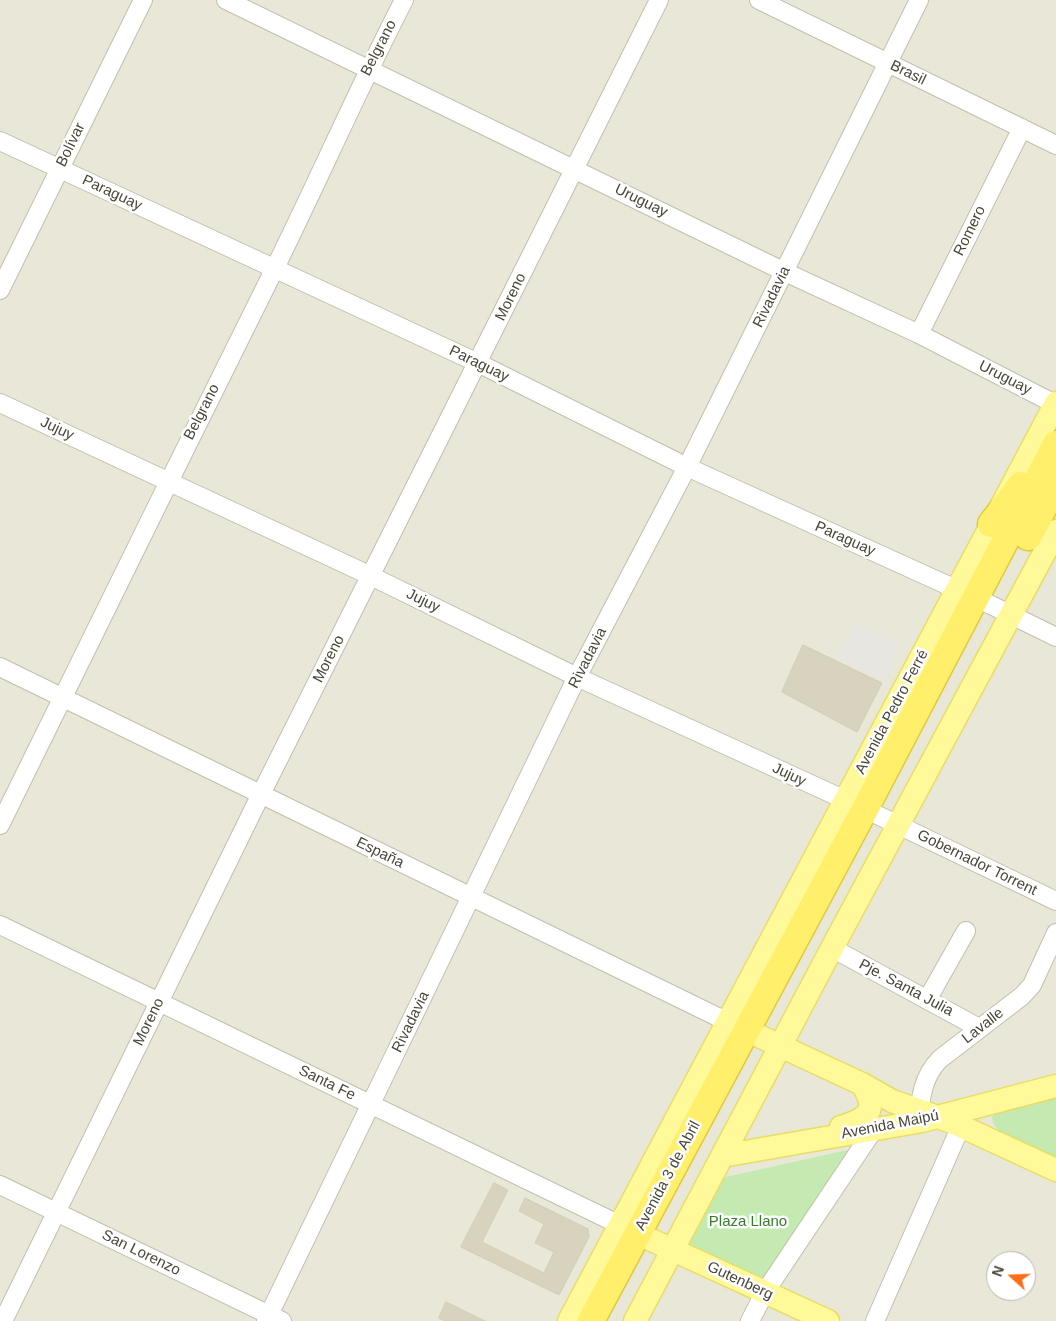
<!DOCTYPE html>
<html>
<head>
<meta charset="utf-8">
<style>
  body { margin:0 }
  #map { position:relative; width:1056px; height:1321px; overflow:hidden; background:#f5f4ea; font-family:Arial,sans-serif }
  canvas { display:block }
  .north { position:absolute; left:986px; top:1251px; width:50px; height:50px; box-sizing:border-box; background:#fff; border:1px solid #b6b5af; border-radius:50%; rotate:290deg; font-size:14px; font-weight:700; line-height:20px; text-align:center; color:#494637 }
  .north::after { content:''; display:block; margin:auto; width:18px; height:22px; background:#ff6e17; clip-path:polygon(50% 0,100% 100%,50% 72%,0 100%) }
</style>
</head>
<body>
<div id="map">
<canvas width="1056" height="1321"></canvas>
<div class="north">N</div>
</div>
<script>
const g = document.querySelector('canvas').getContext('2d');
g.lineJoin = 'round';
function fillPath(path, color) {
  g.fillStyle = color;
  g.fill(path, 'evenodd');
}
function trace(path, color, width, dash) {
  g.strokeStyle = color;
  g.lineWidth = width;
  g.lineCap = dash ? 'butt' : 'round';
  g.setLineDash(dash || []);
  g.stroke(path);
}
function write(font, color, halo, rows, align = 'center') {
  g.font = font + ' Arial,sans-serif';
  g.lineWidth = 5;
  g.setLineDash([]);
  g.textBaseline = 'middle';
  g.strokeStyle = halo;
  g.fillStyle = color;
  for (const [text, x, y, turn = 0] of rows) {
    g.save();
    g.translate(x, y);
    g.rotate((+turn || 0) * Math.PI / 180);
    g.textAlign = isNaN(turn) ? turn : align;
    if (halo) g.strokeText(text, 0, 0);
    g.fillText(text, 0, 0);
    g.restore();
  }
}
const residential = new Path2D(`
  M 0,0 L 1056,0 L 1056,1321 L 0,1321 ZM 996,1261 L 1026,1261 L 1026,1291 L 996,1291 Z`);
const green = new Path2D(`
  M 1056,1094 L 1056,1161 L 1003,1134 C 996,1128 988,1120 995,1111 Z
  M 852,1149 L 763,1285 L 682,1248 L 717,1179 Z`);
const parking = new Path2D(`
  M 854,621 L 902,644 L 884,680 L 836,656 Z`);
const building = new Path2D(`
  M 803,645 L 882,683 L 857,732 L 782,692 Z
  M 494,1183 L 508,1190 L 482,1242 L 544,1273 L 554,1252 L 535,1243 L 544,1224 L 519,1211 L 525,1198 L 588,1229 L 589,1237 L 559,1295 L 461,1247 Z
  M 446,1302 L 485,1321 L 445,1321 L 439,1318 Z`);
const minor = new Path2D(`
  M 226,0 L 785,272 L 919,334 L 1055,404
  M 759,0 L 1056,145
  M 0,141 L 478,363 L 687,467 L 991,605 L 1056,637
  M 0,290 L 143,0
  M 919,334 L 1022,128
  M 0,403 L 371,576 L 577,677 L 865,809 L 1056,901
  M 0,667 L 728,1022
  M 0,825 C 91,639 182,455 274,270 C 318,181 358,89 404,0
  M 0,925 L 620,1225
  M 832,948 L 979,1028
  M 927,1000 L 966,931
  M 919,1121 C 920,1098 923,1076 940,1059 L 1022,996 L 1032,985 L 1056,933
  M 0,1185 L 282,1321
  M 3,1321 L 261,794 L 659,0
  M 266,1321 L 577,677 L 687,467 L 919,0
  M 750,1321 L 765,1292 L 874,1129
  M 875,1321 L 961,1126`);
const major = new Path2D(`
  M 731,1023 L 862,1084 L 892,1101 L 952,1122 L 1056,1170
  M 841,1127 C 866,1119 880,1112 862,1084
  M 722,1156 L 922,1121 L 1056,1086
  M 623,1227 L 828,1321
  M 569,1321 L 1056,403
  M 635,1321 L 832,948 L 1056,531`);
const highway = new Path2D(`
  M 991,524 L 1021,485
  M 1028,537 L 1056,485
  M 591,1321 L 865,809 L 1056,444`);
const streetNames = [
  ["Belgrano",379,48,-63],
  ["Brasil",908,73,26],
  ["Bolívar",71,145,-64],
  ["Paraguay",112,193,25],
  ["Uruguay",641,201,26],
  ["Romero",970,231,-64],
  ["Moreno",511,297,-64],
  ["Rivadavia",772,297,-64],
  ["Paraguay",479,364,26],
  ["Uruguay",1005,378,27],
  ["Belgrano",202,412,-63],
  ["Jujuy",57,429,25],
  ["Paraguay",845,539,24],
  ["Jujuy",423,601,26],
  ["Rivadavia",588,658,-63],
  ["Moreno",329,659,-63],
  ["Avenida Pedro Ferré",892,712,-62],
  ["Jujuy",789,775,25],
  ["España",380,853,26],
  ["Gobernador Torrent",977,863,26],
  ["Pje. Santa Julia",906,988,28],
  ["Moreno",149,1022,-64],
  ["Rivadavia",411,1022,-64],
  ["Lavalle",983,1026,-38],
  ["Santa Fe",327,1083,26],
  ["Avenida Maipú",890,1125,-11],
  ["Avenida 3 de Abril",668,1176,-62],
  ["San Lorenzo",141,1253,26],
  ["Gutenberg",740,1281,25]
];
const parkNames = [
  ["Plaza Llano",748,1222]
];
fillPath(residential, '#e9e8d8');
fillPath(green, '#c4eab2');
fillPath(parking, '#e7e6e1');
fillPath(building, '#d7d3bf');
trace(building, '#d2cdb2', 1);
trace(minor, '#c1bfac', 20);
trace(major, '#e7dd66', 25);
trace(highway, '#e1c937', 29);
trace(minor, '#fff', 18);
trace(major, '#fff999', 22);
trace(highway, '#ffef6b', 26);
write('15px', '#494637', '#fff', streetNames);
write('15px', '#357e28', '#fff', parkNames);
</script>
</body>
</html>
